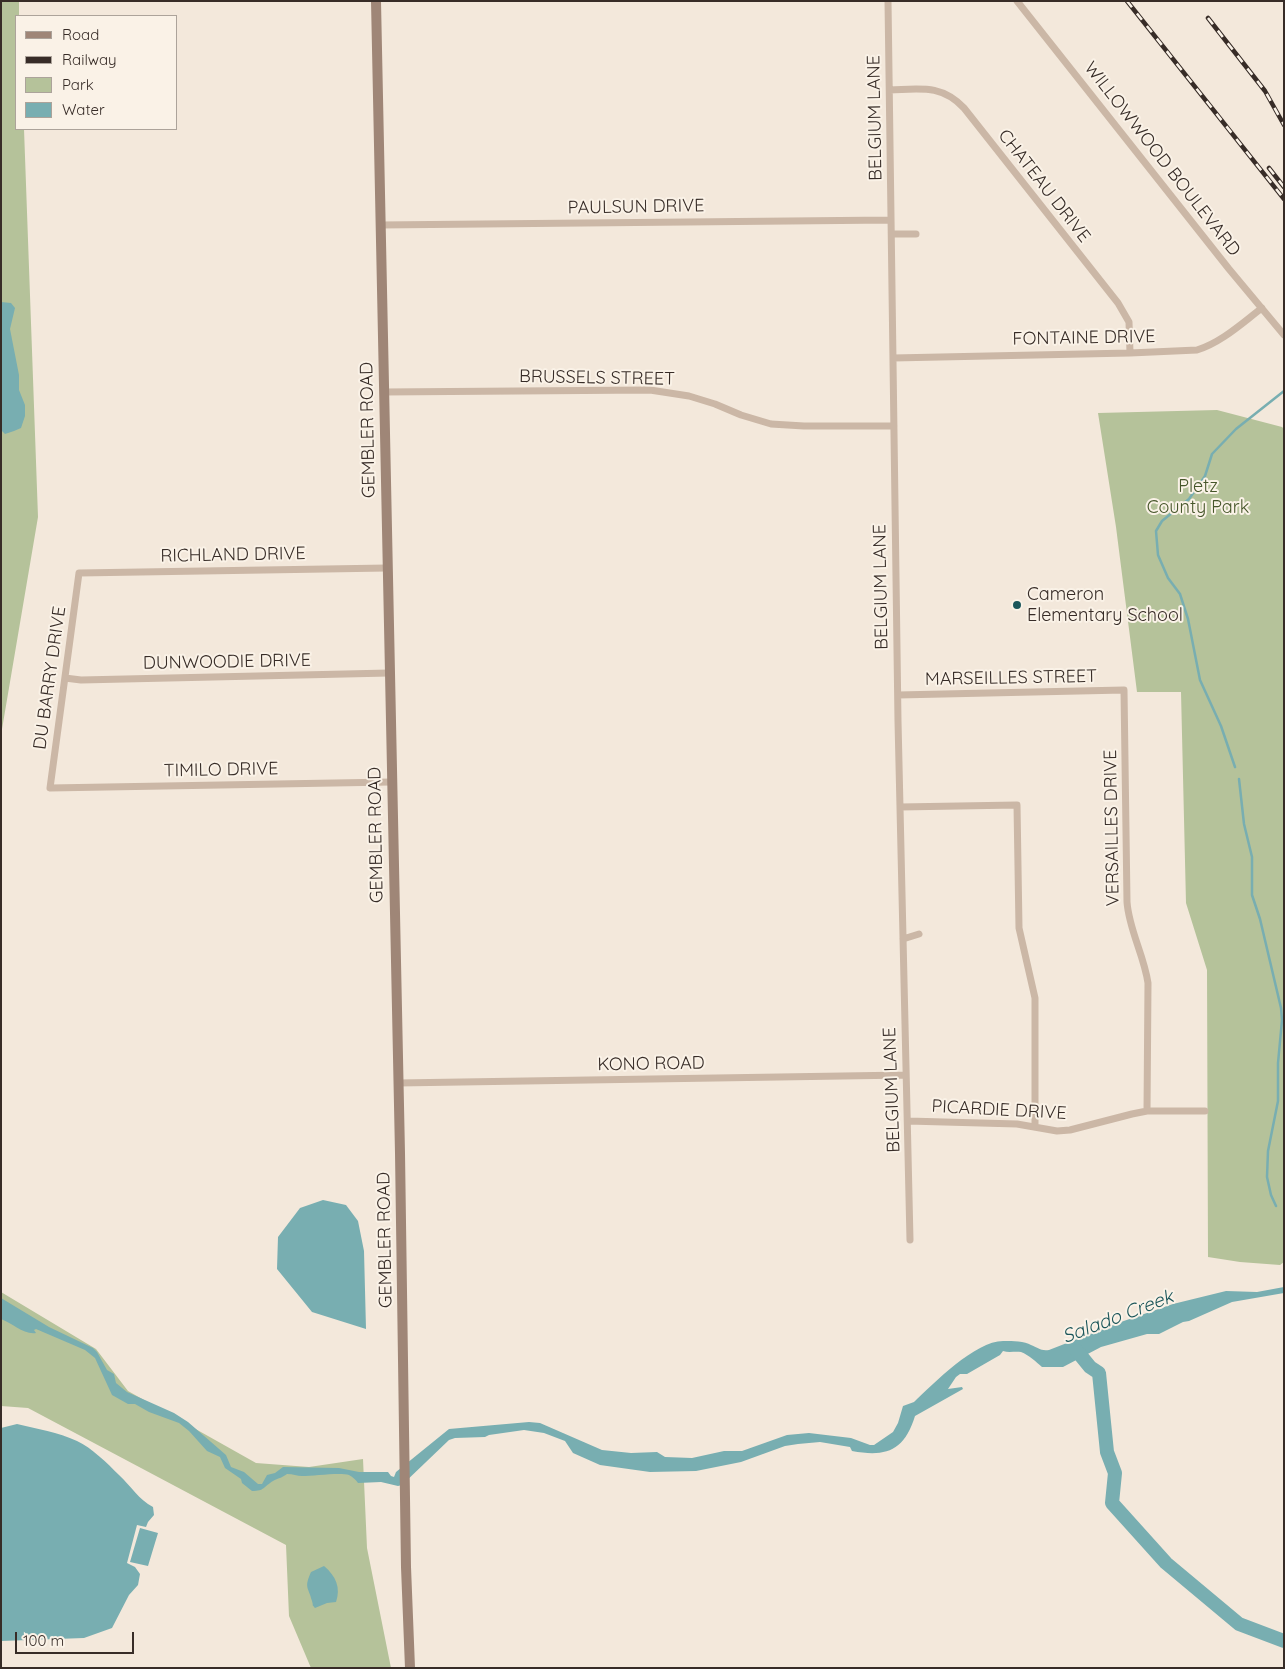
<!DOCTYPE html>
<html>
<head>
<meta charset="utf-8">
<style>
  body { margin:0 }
  #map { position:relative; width:1285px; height:1669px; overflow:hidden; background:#f3e8db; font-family:Quicksand,sans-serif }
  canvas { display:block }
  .frame { position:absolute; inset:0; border:2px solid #372c27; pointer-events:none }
  .legend { position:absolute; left:15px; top:15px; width:162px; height:115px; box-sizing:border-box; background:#faf2e7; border:1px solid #aca39a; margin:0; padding:6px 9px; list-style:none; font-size:15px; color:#372c27 }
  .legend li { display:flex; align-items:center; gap:10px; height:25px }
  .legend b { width:25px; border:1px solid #aca39a }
  .scale { position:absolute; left:15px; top:1632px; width:119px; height:22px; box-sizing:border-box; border:2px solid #372c27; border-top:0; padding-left:6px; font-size:15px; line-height:18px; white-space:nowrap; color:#372c27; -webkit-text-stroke:4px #faf2e7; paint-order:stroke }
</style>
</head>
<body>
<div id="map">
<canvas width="1285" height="1669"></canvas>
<div class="frame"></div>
<ul class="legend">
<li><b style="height:6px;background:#9f8677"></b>Road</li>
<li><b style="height:6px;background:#372c27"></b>Railway</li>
<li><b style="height:14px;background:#b5c29a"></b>Park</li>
<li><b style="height:14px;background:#78aeb1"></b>Water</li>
</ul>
<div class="scale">100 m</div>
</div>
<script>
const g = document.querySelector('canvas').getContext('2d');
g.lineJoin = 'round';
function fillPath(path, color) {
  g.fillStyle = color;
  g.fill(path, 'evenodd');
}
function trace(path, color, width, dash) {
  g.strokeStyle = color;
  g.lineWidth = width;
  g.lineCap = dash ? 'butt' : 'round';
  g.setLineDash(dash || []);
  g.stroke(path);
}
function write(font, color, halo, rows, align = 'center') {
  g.font = font + ' Quicksand,sans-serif';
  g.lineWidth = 4;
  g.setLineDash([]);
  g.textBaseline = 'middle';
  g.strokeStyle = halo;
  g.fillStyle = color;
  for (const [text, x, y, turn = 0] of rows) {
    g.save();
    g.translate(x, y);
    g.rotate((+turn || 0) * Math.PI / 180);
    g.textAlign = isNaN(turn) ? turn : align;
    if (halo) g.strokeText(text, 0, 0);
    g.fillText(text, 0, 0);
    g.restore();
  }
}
const green = new Path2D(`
  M 1,1 L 19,1 L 19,16 L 16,16 L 16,129 L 24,129 L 38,517 L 1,735 Z
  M 1217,410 L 1282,427 L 1284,429 L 1284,1262 L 1280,1265 L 1240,1262 L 1208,1257 L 1207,970 L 1186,903 L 1181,692 L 1137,692 L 1116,527 L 1098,413 Z
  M 1,1292 L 96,1349 L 128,1391 L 256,1463 L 309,1467 L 363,1459 L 367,1548 L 391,1668 L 311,1668 L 289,1616 L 286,1545 L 28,1408 L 1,1406 Z`);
const water = new Path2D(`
  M 1,302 L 11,303 L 15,308 L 10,329 L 19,375 L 19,390 L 25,405 L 25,416 L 21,428 L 14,431 L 5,434 L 1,430 Z
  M 323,1200 L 346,1205 L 358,1221 L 364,1251 L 366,1329 L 312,1312 L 277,1269 L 278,1237 L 300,1208 Z
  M 1284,1287 L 1284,1293 L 1232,1302 L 1189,1321 L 1183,1322 L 1159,1334 L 1147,1334 L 1101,1347 L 1063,1367 L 1042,1367 C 1036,1362 1029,1355 1021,1352 C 1015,1351 1009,1353 1003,1351 L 1000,1355 L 967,1374 L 960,1374 L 956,1377 L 948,1389 L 962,1387 L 963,1389 L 915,1416 C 904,1452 885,1457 852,1451 L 850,1447 L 820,1442 L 798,1444 L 785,1446 L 741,1462 L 696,1471 L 650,1472 L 600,1465 L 573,1453 L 565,1441 L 544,1433 L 524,1430 L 489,1435 L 485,1437 L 455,1438 L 449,1440 L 402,1485 L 398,1486 L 381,1482 L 358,1483 C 356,1480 353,1477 349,1475 C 341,1472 313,1476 302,1476 C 297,1476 293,1474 287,1474 C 282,1478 278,1478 273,1481 C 263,1487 265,1491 252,1491 L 242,1483 L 241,1479 L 225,1468 L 220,1457 L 207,1451 L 189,1431 L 179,1423 L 149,1412 L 135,1404 L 128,1404 L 112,1395 L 95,1358 L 85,1350 L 36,1329 L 34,1330 L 36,1333 C 24,1335 12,1323 1,1319 L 1,1298 L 49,1327 L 93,1348 L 97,1352 L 107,1370 L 114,1374 L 116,1383 L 127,1392 L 174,1413 L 188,1422 L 226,1455 L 231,1467 L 244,1472 L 258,1484 L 262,1484 L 267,1475 L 275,1473 L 283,1467 L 339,1468 L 359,1472 L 388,1472 L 391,1476 L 394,1477 L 396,1472 L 449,1429 L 529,1422 L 540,1423 L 602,1450 L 631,1453 L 657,1452 L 665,1457 L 692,1458 L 724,1451 L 742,1451 L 787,1435 L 809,1433 L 851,1438 L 870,1445 L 874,1445 L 893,1432 L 898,1423 L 903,1406 L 914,1402 C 934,1383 977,1339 1005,1341 C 1012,1341 1025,1341 1031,1345 C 1039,1348 1040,1351 1049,1350 L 1118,1323 L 1173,1304 L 1226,1291 L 1257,1292 Z
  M 17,1424 C 37,1429 58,1432 77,1441 C 92,1448 107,1463 119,1475 C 131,1486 139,1500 153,1507 L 154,1515 L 148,1522 L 146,1527 L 137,1525 L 127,1563 L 135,1567 L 140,1574 L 138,1585 L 129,1595 L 112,1628 L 84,1638 L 1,1641 L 1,1428 Z
  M 140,1528 L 158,1533 L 148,1566 L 130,1562 Z
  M 324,1566 C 336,1576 341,1588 336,1602 L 327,1603 L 315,1608 C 311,1603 314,1608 312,1601 C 308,1586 304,1588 311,1572 Z`);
const stream = new Path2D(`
  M 1235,767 L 1221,726 L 1200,680 L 1188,619 L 1180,594 L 1168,578 L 1158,555 L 1156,531 L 1162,521 L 1189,499 L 1205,476 L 1212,454 L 1236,429 L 1284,391
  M 1239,779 L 1244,824 L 1252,857 L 1252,895 L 1260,919 L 1281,1008 L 1282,1020 L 1278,1063 L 1278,1101 L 1268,1151 L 1267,1177 L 1271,1195 L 1276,1206`);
const river = new Path2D(`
  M 1077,1351 L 1090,1367 L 1099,1373 L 1107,1452 L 1115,1473 L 1112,1503 L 1166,1563 L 1239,1624 L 1284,1641`);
const minor = new Path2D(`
  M 888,1 L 898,721 L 910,1240
  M 1017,1 L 1229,269 L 1284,335
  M 890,90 C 920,89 941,84 964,108 L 1118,303 L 1129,322 L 1130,353
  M 380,225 L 891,220
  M 892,234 L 916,234
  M 893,358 L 1130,353 L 1197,350 C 1222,342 1242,323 1262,308
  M 384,392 L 650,390 L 689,396 L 715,404 L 741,415 L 771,424 L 804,426 L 894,426
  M 387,568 L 79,573 L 50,788 L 391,782
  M 65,678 L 81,680 L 389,673
  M 898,695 L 1124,690 L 1127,902 C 1129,930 1144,955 1148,983 L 1147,1111
  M 900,807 L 1017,805 L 1019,928 L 1035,998 L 1035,1126
  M 903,939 L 919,934
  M 398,1083 L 906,1075
  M 908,1121 L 1017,1124 L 1057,1131 L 1070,1130 L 1132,1114 L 1147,1111 L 1205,1111`);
const secondary = new Path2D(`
  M 376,1 L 400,1153 L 406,1567 L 410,1668`);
const rail = new Path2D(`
  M 1127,1 L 1284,199
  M 1208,18 L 1265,91 L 1284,125
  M 1269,168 L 1284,187`);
const markers = [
  [1017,605,5,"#1b565a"]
];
const streetNames = [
  ["BELGIUM LANE",875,118,-91],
  ["WILLOWWOOD BOULEVARD",1162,159,52],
  ["CHATEAU DRIVE",1044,186,52],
  ["PAULSUN DRIVE",636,207,-1],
  ["FONTAINE DRIVE",1084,338,-1],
  ["BRUSSELS STREET",597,378,1],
  ["GEMBLER ROAD",368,430,-91],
  ["RICHLAND DRIVE",233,555,-1],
  ["BELGIUM LANE",881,587,-91],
  ["DUNWOODIE DRIVE",227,662,-1],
  ["DU BARRY DRIVE",50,678,-82],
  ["MARSEILLES STREET",1011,678,-1],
  ["TIMILO DRIVE",221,770,-1],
  ["VERSAILLES DRIVE",1112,828,-91],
  ["GEMBLER ROAD",376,835,-91],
  ["KONO ROAD",651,1064,-1],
  ["BELGIUM LANE",892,1090,-92],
  ["PICARDIE DRIVE",999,1110,3],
  ["GEMBLER ROAD",385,1240,-91]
];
const parkNames = [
  ["Pletz",1198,487],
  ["County Park",1198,508]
];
const poiNames = [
  ["Cameron",1027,595],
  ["Elementary School",1027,616]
];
const waterNames = [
  ["Salado Creek",1118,1317,-21]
];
fillPath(green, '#b5c29a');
fillPath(water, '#78aeb1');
trace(stream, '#78aeb1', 2.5);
trace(river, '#78aeb1', 14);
trace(minor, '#cbb7a6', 7);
trace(secondary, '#9f8677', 10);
trace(rail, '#372c27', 4.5);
trace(rail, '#faf2e7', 2.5, [8]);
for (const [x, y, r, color] of markers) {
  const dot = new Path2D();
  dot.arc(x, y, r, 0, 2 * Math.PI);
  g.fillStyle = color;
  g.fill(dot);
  trace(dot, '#faf2e7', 2);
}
write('18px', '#372c27', '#faf2e7', streetNames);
write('18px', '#46562a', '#faf2e7', parkNames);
write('18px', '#372c27', '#faf2e7', poiNames, 'left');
write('italic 19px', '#1b565a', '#faf2e7', waterNames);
</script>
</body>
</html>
